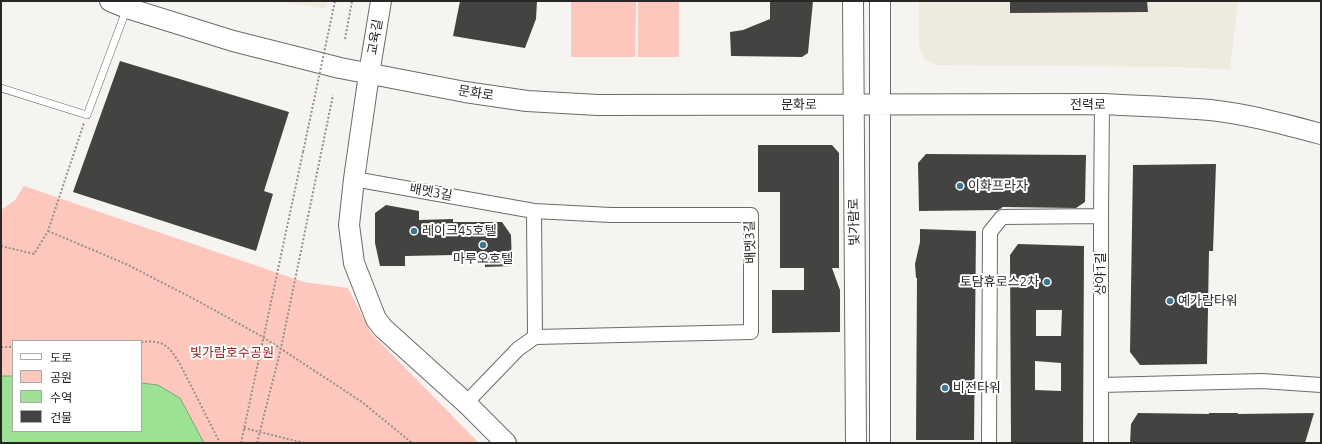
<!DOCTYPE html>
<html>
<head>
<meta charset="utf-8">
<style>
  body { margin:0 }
  #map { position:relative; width:1322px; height:444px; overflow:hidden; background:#f6f4f1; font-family:Ubuntu,"Noto Sans KR",sans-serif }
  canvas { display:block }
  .frame { position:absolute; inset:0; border:2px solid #282726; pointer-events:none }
  .legend { position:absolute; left:12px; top:340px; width:130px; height:92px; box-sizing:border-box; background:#fff; border:1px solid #a9a9a8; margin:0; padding:5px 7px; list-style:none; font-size:12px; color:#282726 }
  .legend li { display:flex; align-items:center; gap:8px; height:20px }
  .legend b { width:20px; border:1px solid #a9a9a8 }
</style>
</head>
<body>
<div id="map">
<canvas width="1322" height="444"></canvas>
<div class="frame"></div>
<ul class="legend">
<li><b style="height:5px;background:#fff"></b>도로</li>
<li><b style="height:11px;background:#fec7be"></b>공원</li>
<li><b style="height:11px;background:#9de195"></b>수역</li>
<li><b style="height:11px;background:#434441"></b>건물</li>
</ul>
</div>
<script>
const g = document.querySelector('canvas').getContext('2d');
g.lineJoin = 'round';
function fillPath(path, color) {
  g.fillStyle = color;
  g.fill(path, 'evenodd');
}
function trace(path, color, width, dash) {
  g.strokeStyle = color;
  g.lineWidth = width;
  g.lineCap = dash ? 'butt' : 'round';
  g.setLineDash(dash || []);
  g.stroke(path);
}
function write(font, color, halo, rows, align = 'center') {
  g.font = font + ' Ubuntu,"Noto Sans KR",sans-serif';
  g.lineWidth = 4;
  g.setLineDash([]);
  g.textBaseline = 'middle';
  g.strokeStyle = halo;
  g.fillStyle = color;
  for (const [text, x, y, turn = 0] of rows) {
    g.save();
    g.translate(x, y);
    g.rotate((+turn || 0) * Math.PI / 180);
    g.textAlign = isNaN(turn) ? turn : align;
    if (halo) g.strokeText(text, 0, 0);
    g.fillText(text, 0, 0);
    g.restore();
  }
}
const built = new Path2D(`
  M 276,1 L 327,1 L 326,9 Z
  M 919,1 L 1238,1 L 1230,70 L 1180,67 L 936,65 L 924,59 L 919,45 Z`);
const green = new Path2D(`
  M 571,1 L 636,1 L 635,57 L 571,57 Z
  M 638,1 L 679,1 L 679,57 L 638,57 Z
  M 24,186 L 304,282 L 348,288 L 371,333 L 479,443 L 1,443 L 1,210 L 15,200 ZM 13,341 L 141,341 L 141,431 L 13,431 Z`);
const water = new Path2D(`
  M 1,376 L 13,376 L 13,431 L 141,431 L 141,383 L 158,385 L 180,398 L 204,443 L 1,443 Z`);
const building = new Path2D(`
  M 460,1 L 537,1 L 536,19 L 525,48 L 453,36 Z
  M 770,1 L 813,1 L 808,53 L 802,57 L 731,56 L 730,32 L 743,30 L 770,19 Z
  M 1010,1 L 1147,1 L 1148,12 L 1010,13 Z
  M 120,61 L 289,112 L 264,191 L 273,194 L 256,251 L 73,192 Z
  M 758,145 L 832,145 L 839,153 L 839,268 L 832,268 L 840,290 L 840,332 L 772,333 L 772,290 L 804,290 L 804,268 L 780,268 L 780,192 L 758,192 Z
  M 926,154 L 1086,155 L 1085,202 L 1076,208 L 1002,207 L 1002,208 L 998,210 L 919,211 L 918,163 Z
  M 1216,164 L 1213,251 L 1209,251 L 1207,364 L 1140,365 L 1130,352 L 1133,165 Z
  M 386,205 L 419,211 L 419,220 L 453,219 L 453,222 L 502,222 L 511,235 L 512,266 L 485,267 L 485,258 L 460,258 L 460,256 L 454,255 L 405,256 L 405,266 L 380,266 L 375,243 L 375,213 Z
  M 920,229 L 976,231 L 974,440 L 916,440 L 917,278 L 916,278 L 915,264 L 920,242 Z
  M 1018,244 L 1084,246 L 1083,443 L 1011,443 L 1010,255 ZM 1036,310 L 1062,310 L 1061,336 L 1036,336 ZM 1035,361 L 1061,363 L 1061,391 L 1035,390 Z
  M 1138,413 L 1209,414 L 1209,413 L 1238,413 L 1238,414 L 1314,413 L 1305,443 L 1130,443 L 1131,424 Z`);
const path = new Path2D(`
  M 345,39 L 352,1
  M 48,231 L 126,264 L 196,300 L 263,337 L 362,402 L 412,443
  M 1,246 L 34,254 L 48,231 L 84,123
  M 141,342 C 164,340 168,345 180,364 L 220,443
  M 1,347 L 13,347
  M 244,428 L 304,443
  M 241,443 L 303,152
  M 257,443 L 281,348 L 333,95`);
const lane = new Path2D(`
  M 1,88 L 87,115 L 127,8`);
const street = new Path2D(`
  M 354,179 L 534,211 L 611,215 L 751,215 L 751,332 L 535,337 L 518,349 L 466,403
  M 534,211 L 535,337
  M 1101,385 L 1262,381 L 1321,385
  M 989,443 L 990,232 L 1002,217 L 1101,216
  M 1101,443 L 1101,216 L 1102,104`);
const secondary = new Path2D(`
  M 110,1 L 127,8 L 233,41 L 340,68 L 465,92 L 527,101 L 598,105 L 1102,104 C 1138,106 1174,107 1210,110 C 1247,114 1284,124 1321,134
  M 381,1 L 369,74 L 354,179 L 349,225 L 354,263 L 376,319 L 383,328 L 466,403 L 506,443
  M 853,1 L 856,443
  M 880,1 L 880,443`);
const pathBridge = new Path2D(`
  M 303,152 L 335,1`);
const markers = [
  [960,186,4,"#3b768e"],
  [414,231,4,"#3b768e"],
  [483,245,4,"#3b768e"],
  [1047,282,4,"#3b768e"],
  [1170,301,4,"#3b768e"],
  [945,388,4,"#3b768e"]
];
const streetNames = [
  ["교육길",375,37,-80],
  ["문화로",476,93,9],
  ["문화로",799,105],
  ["전력로",1088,105],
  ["배멧3길",431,192,10],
  ["빛가람로",854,222,-91],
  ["배멧3길",750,242,-92],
  ["상야1길",1101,274,-90]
];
const poiNames = [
  ["이화프라자",968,186],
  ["레이크45호텔",422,231],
  ["마루오호텔",483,259,"center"],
  ["토담휴로스2차",1039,282,"right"],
  ["예가람타워",1178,301],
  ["비전타워",953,388]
];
const parkNames = [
  ["빛가람호수공원",232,353]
];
fillPath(built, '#efeae0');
fillPath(green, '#fec7be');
fillPath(water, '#9de195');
trace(water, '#7aa974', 1);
fillPath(building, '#434441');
trace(lane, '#6d6b69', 8);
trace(street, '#6d6b69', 16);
trace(secondary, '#6d6b69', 22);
trace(path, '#93918f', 2, [2, 2]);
trace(lane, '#fff', 7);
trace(street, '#fff', 14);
trace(secondary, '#fff', 20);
trace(pathBridge, '#93918f', 2, [2, 2]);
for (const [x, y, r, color] of markers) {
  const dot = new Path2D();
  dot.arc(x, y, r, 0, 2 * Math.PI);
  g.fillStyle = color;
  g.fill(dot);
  trace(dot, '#fff', 1.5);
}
write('13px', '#282726', '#fff', streetNames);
write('13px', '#282726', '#fff', poiNames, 'left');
write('13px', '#96211b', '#fff', parkNames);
</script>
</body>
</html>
